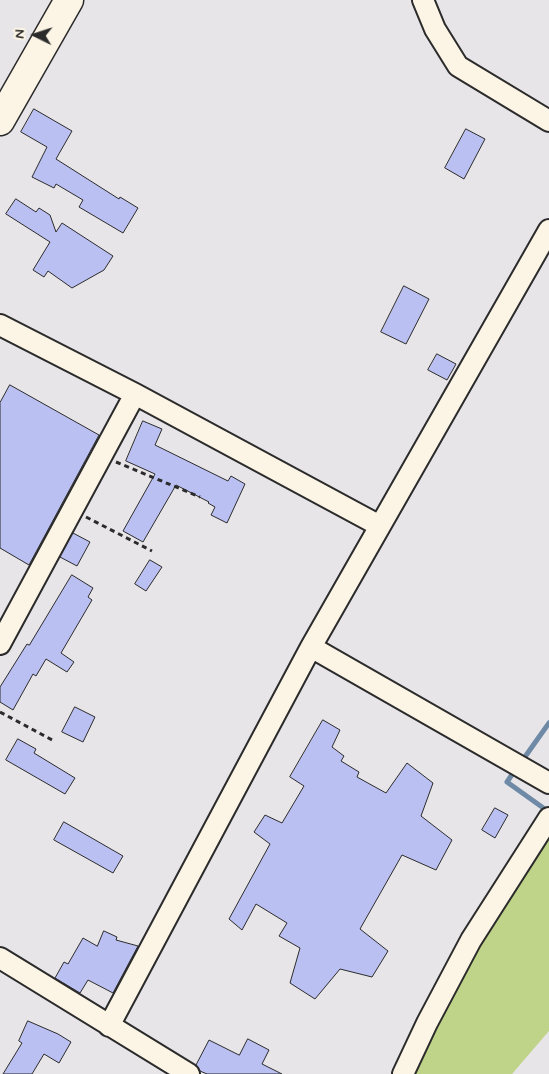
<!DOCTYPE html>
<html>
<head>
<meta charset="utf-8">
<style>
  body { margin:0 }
  #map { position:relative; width:549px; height:1074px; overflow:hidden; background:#e8e5e9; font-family:Mynerve,sans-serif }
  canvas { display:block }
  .north { position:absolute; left:10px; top:10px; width:50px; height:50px; -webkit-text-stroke:4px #fcf5e5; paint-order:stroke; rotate:274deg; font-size:14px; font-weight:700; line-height:20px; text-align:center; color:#2b2b2b }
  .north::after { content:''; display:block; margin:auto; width:18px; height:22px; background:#2b2b2b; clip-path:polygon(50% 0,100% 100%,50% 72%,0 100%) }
</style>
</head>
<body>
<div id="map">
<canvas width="549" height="1074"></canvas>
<div class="north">N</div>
</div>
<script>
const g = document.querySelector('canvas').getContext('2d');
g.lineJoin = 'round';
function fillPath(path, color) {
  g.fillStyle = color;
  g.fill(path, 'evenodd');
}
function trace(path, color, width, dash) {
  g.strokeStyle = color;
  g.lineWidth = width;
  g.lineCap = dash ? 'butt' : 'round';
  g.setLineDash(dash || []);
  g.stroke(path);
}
const green = new Path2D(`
  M 549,838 L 549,1031 L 512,1074 L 412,1074 L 428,1039 L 485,932 Z`);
const stream = new Path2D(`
  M 522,761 L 549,723
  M 515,770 L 507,782 L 549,812`);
const building = new Path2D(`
  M 34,109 L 72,131 L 56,159 L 119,199 L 120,197 L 138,208 L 123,233 L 79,207 L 83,200 L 56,184 L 54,188 L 32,177 L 47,147 L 21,132 Z
  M 466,129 L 485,139 L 464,179 L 445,168 Z
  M 16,199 L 36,212 L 39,208 L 50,215 L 56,232 L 62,223 L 113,256 L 104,270 L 72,288 L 48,271 L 44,277 L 33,270 L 50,242 L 6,214 Z
  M 404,286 L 429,299 L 406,344 L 381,332 Z
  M 437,354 L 456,364 L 447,380 L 428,370 Z
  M 10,385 L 99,435 L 29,565 L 0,548 L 0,403 Z
  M 143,421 L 162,429 L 155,445 L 228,481 L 231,476 L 245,484 L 227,523 L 211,515 L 215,507 L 208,503 L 209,502 L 176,485 L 143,542 L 123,531 L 155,474 L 126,461 Z
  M 73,533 L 90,542 L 77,566 L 60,557 Z
  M 150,560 L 162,567 L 146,591 L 135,584 Z
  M 72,575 L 93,588 L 88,597 L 92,600 L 61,653 L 74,662 L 67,672 L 46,659 L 36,676 L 33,674 L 13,710 L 0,702 L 0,687 L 27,644 L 29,645 Z
  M 75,707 L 95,717 L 83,742 L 62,732 Z
  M 323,720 L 340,730 L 332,747 L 344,756 L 341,761 L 359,772 L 357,777 L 386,793 L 407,763 L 433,783 L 421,816 L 452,840 L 436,870 L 402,855 L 360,929 L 388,951 L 372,977 L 340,969 L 315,999 L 290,983 L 300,948 L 279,936 L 287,923 L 256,904 L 242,930 L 229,919 L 270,844 L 254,832 L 265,815 L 282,823 L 304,786 L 290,777 Z
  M 18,739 L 36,749 L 34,753 L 75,778 L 65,794 L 6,760 Z
  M 495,808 L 508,815 L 495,838 L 482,830 Z
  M 64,822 L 123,856 L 113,873 L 54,840 Z
  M 104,931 L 117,937 L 116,940 L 138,946 L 113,993 L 88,980 L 80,993 L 55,978 L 64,962 L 68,964 L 83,938 L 97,946 Z
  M 28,1021 L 58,1034 L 71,1042 L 59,1063 L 44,1054 L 32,1074 L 3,1074 L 22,1043 L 19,1041 Z
  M 248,1039 L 269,1050 L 262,1064 L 282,1074 L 207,1074 L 200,1071 L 196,1065 L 209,1040 L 239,1055 Z`);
const path = new Path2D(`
  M 116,462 L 200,497
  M 86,517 L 152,551
  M 0,712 L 54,741`);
const minor = new Path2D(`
  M 423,0 L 435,29 L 458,66 L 549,121
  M 0,325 L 135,394 L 380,526
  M 0,644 L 135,394
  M 311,647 L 549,783
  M 0,958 L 189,1074
  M 109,1026 L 311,647 L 549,230
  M 403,1074 L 427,1023 L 471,940 L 549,818`);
const highway = new Path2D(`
  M 0,121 L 69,0`);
fillPath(green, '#bfd489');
trace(stream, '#6f8aa6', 5);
fillPath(building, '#bbc0f2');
trace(building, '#2b2b2b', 1);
trace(minor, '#2b2b2b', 24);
trace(highway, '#2b2b2b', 31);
trace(path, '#2b2b2b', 3, [5, 4]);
trace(minor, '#fcf5e5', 20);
trace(highway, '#fcf5e5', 28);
</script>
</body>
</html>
